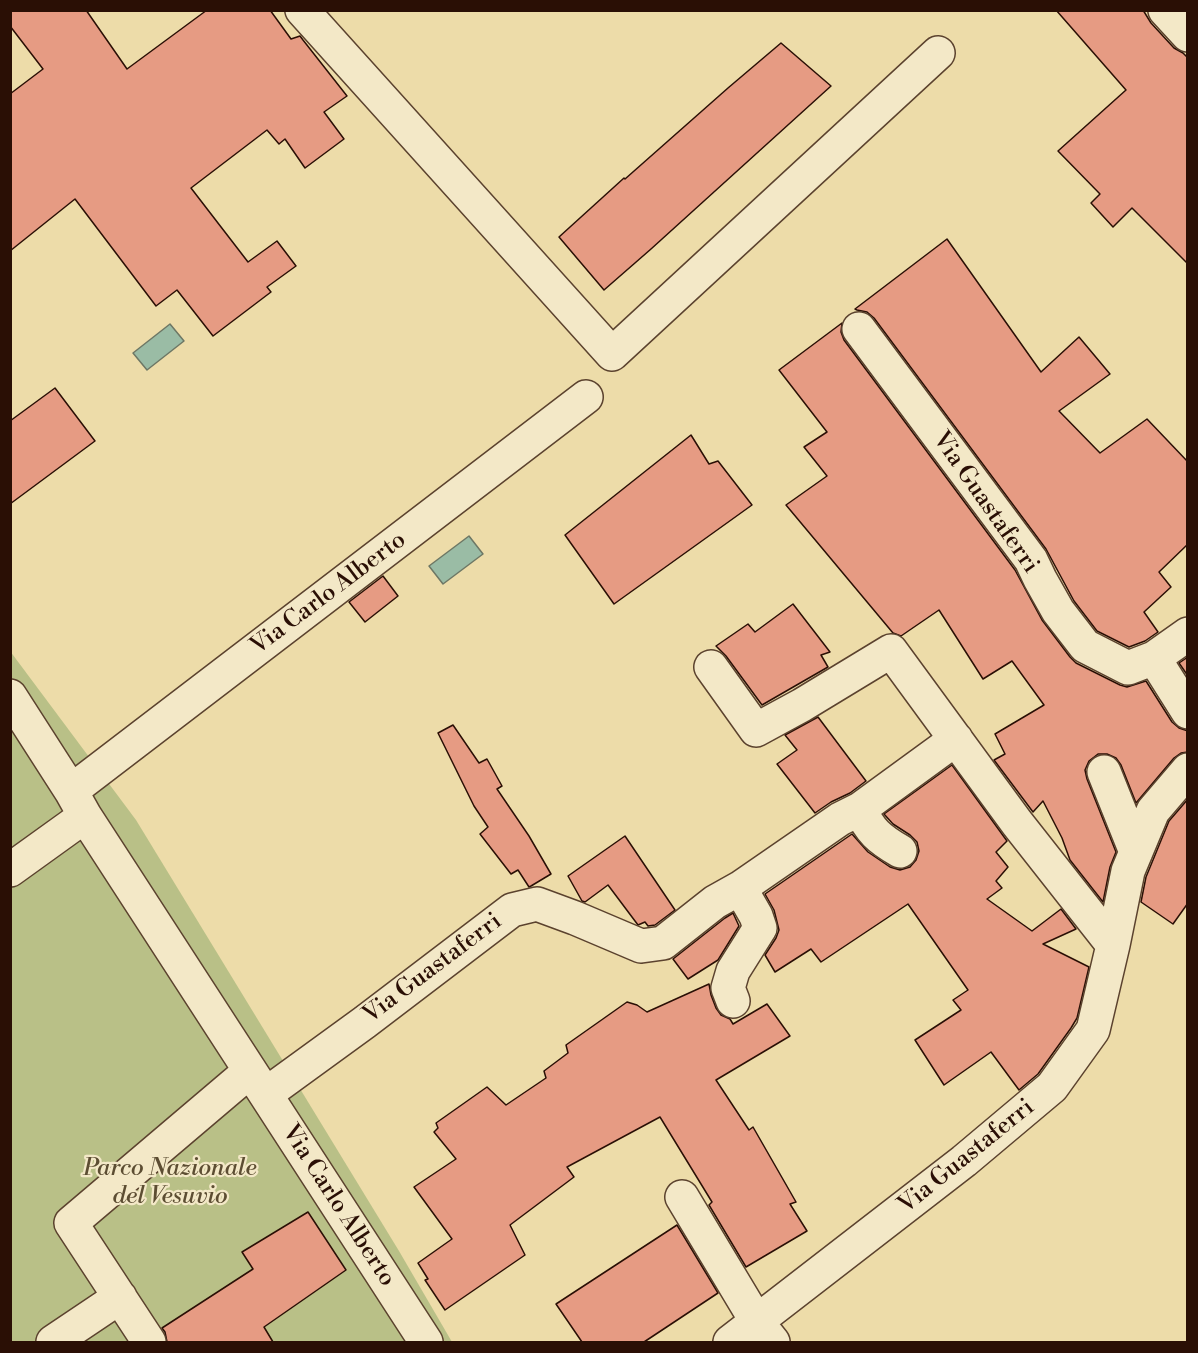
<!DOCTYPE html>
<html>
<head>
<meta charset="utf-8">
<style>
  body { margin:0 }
  #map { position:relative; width:1198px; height:1353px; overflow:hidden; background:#eddca9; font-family:"Libre Bodoni",serif }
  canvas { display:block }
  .frame { position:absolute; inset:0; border:12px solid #2a0f05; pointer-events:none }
</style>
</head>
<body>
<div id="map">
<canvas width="1198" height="1353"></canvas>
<div class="frame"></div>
</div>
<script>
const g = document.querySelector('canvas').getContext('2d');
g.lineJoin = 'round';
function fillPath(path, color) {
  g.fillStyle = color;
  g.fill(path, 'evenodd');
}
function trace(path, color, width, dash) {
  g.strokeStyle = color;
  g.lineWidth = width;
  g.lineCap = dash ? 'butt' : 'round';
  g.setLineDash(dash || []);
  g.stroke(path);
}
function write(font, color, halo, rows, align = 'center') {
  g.font = font + ' "Libre Bodoni",serif';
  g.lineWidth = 4.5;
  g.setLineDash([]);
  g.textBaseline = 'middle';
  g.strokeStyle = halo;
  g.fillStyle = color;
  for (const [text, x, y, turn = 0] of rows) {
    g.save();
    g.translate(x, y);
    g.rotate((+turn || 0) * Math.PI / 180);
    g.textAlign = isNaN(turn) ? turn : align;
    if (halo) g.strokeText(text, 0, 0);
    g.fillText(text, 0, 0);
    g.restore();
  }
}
const green = new Path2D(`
  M 10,651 L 136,820 L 399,1251 L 452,1342 L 11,1342 Z`);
const water = new Path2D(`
  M 170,324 L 184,341 L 147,370 L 133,353 Z
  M 469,536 L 483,554 L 443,584 L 429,566 Z`);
const building = new Path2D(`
  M 10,10 L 86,10 L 127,69 L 207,10 L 270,10 L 291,39 L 300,36 L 303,40 L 347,96 L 324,112 L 344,139 L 305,168 L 285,139 L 279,144 L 267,130 L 191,188 L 248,262 L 277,241 L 296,266 L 267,287 L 271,292 L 213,336 L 177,290 L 156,306 L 75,199 L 10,251 L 10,94 L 43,69 L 10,26 Z
  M 1056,10 L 1143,10 L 1151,23 L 1174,48 L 1183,53 L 1188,58 L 1188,264 L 1132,208 L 1113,227 L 1091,203 L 1100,194 L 1058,151 L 1126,90 Z
  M 781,43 L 831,86 L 651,249 L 604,290 L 559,237 L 624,178 L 625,179 L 728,88 Z
  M 947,239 L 1041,372 L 1079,337 L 1110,374 L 1059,411 L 1100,453 L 1147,419 L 1188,462 L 1188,544 L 1159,572 L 1171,587 L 1144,612 L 1158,632 L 1145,641 L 1129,647 L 1097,631 L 1074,601 L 1046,549 L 874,318 L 867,312 L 857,310 L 855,309 Z
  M 842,323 L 841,332 L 844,340 L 1015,570 L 1042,620 L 1070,657 L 1076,663 L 1120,685 L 1127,687 L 1146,681 L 1172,722 L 1179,728 L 1188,731 L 1188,752 L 1181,753 L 1174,758 L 1136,803 L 1121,765 L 1116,758 L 1107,754 L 1098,754 L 1089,761 L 1085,770 L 1087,779 L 1116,852 L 1110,867 L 1103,902 L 1070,860 L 1062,838 L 1043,801 L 1033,812 L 994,760 L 1005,754 L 995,734 L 1044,705 L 1012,661 L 983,679 L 939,610 L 901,636 L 893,633 L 786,505 L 827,476 L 804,447 L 827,432 L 779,370 Z
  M 55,388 L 95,441 L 10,504 L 10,421 Z
  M 691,435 L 709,464 L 718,461 L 752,505 L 614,604 L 565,535 Z
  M 383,576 L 398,596 L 365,622 L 349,602 Z
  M 793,604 L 830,652 L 821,655 L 828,667 L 762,705 L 726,656 L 716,646 L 748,624 L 755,632 Z
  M 1188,657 L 1188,676 L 1179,663 Z
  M 818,717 L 866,781 L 850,793 L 831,802 L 815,813 L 777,764 L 797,750 L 785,735 Z
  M 453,725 L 479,763 L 487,759 L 502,786 L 497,789 L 529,836 L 551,874 L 531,886 L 529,887 L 518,870 L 511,874 L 480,834 L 488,827 L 474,806 L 438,733 Z
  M 952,765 L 1007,841 L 996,852 L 1008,867 L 996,881 L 1002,888 L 987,899 L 1032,931 L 1061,909 L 1076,929 L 1043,944 L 1089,967 L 1077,1018 L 1071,1028 L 1038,1074 L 1019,1090 L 991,1052 L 944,1085 L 915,1040 L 961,1010 L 953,1000 L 968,990 L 908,904 L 821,962 L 811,949 L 775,972 L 765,955 L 776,938 L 779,930 L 774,910 L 765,894 L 852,834 L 868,852 L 890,867 L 900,870 L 910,867 L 916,860 L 919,851 L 917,842 L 910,835 L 893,824 L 884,814 Z
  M 1188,799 L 1188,903 L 1173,924 L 1141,902 L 1146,877 L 1169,821 Z
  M 625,836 L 675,910 L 655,925 L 648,926 L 645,922 L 638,925 L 608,885 L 585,902 L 582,901 L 568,876 Z
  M 733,913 L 739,926 L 718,960 L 688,979 L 673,959 L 725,918 Z
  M 709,984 L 711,995 L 716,1008 L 721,1015 L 730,1019 L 733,1024 L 767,1004 L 790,1036 L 716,1080 L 749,1130 L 753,1127 L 796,1202 L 790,1204 L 807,1231 L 746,1267 L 709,1205 L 712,1202 L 660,1117 L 567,1167 L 574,1177 L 510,1225 L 525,1255 L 445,1310 L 425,1280 L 428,1279 L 418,1263 L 452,1239 L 414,1187 L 456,1159 L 434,1132 L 438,1128 L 436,1123 L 487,1087 L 506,1105 L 546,1078 L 544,1071 L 568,1053 L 566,1045 L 627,1002 L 637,1005 L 647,1012 Z
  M 308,1212 L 346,1270 L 264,1327 L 273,1342 L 167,1342 L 165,1332 L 162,1328 L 253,1269 L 242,1252 Z
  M 677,1225 L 718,1293 L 644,1342 L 582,1342 L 556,1304 Z`);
const minor = new Path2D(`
  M 302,10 L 612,354 L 938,53
  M 1165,10 L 1188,35
  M 859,329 L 1031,560 L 1040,579 L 1058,611 L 1085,646 L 1128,668 L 1154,658
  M 1188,634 L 1154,658 L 1188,712
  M 711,667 L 756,730 L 802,705 L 891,651 L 1017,823 L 1113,945
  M 10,696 L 71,791 L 85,816 L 426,1342
  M 1104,772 L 1136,852
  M 71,791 L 586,397
  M 860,809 C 870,831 879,839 900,851
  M 10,870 L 85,816
  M 733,1001 L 728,988 L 733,971 L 760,928 L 756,916 L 740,888
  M 266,1094 L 365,1022 L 512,910 L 537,904 L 575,918 L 641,946 L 663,943 L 715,902 L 740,888 L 840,819 L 860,809 L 956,739
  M 682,1197 L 757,1322 L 773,1342
  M 53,1342 L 120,1297
  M 149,1342 L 71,1223 L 250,1071
  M 730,1342 L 964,1161 L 1052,1087 L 1093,1030 L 1113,945 L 1128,871 L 1153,811 L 1188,770`);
const streetNames = [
  ["Via Guastaferri",985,503,55],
  ["Via Carlo Alberto",329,594,-37],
  ["Via Guastaferri",433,969,-37],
  ["Via Guastaferri",967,1157,-39],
  ["Via Carlo Alberto",338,1206,57]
];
const parkNames = [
  ["Parco Nazionale",170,1169],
  ["del Vesuvio",170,1197]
];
fillPath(green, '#b9c087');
fillPath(water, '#9abca5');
trace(water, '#6d7765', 1.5);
fillPath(building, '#e69b83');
trace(building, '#2a0f05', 1.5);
trace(minor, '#5b422e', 36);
trace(minor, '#f3e8c7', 33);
write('24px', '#2a0f05', '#f3e8c7', streetNames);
write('italic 24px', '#5c4d32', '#f3e8c7', parkNames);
</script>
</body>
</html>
